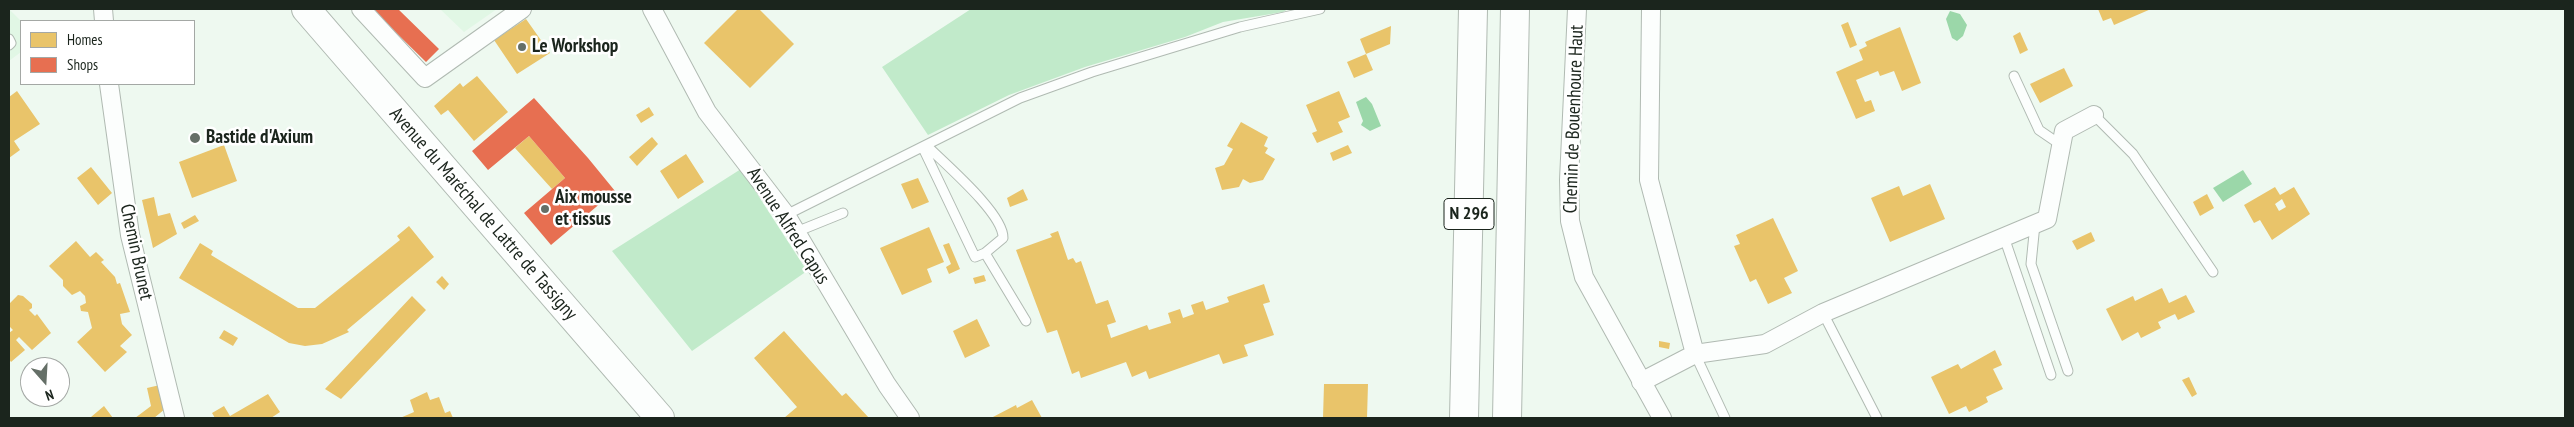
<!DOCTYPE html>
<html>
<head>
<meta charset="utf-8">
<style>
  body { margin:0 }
  #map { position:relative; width:2574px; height:427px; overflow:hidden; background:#eef9f0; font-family:"PT Sans Narrow",sans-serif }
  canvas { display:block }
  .frame { position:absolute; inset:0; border:10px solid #1b251d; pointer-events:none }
  .legend { position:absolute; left:20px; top:20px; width:175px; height:65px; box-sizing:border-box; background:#fff; border:1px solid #a4a8a5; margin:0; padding:6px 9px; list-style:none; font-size:15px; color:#1b251d }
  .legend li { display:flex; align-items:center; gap:10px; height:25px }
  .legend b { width:25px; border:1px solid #a4a8a5 }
  .north { position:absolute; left:20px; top:357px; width:50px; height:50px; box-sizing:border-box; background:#fff; border:1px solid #a4a8a5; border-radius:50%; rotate:161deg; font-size:14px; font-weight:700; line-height:20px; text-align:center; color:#1b251d }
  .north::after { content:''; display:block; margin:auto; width:18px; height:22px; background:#656f67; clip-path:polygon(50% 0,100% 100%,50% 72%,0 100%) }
</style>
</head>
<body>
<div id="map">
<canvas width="2574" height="427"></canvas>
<div class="frame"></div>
<ul class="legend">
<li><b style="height:14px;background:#e9c46a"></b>Homes</li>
<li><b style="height:14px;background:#e76f51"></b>Shops</li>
</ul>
<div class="north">N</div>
</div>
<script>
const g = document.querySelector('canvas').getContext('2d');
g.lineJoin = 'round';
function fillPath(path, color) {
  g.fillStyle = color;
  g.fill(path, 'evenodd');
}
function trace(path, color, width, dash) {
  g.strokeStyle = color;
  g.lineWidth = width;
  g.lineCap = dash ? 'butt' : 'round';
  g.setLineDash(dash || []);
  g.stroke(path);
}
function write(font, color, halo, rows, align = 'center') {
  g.font = font + ' "PT Sans Narrow",sans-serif';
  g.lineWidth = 5;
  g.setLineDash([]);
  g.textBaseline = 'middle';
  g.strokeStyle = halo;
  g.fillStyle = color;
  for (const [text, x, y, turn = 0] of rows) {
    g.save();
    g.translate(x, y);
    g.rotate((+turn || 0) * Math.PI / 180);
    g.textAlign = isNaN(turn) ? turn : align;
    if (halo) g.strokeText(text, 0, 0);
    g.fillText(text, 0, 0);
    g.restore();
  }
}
const built = new Path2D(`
  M 9,9 L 21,21 L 21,52 L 9,61 Z
  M 440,9 L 497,9 L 464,32 Z`);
const green = new Path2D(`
  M 971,9 L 1288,9 L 1283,12 L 1223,22 L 1185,37 L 1085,67 L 1009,95 L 928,135 L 882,67 Z
  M 741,169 L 807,271 L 692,351 L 612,251 Z`);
const water = new Path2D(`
  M 1950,11 L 1960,14 L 1967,25 L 1963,36 L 1957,41 L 1952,38 L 1946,19 Z
  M 1366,97 L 1372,104 L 1381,126 L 1370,131 L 1361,125 L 1363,121 L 1356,102 Z
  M 2243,170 L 2252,184 L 2223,202 L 2213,188 Z`);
const homes = new Path2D(`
  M 738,9 L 759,9 L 794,44 L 750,88 L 704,43 Z
  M 2098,9 L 2151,9 L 2114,25 L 2111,18 L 2103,21 Z
  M 526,19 L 550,53 L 517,74 L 494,40 Z
  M 1848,22 L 1857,45 L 1850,48 L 1841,25 Z
  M 1391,26 L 1390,44 L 1366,54 L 1360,39 Z
  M 1900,27 L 1921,83 L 1902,91 L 1894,71 L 1880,76 L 1878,71 L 1856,80 L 1865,102 L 1871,100 L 1875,111 L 1856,119 L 1836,72 L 1863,60 L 1859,50 L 1867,46 L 1865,42 Z
  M 2020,32 L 2028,50 L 2020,54 L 2013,36 Z
  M 1366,54 L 1373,70 L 1354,78 L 1347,62 Z
  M 2064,68 L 2073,86 L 2040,103 L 2030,84 Z
  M 477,76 L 508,112 L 474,141 L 448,110 L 441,115 L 434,106 L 460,83 L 463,87 Z
  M 17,91 L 40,124 L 14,141 L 20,150 L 9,158 L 9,97 Z
  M 1339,91 L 1350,117 L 1338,122 L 1343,132 L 1317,143 L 1312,133 L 1317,131 L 1306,105 Z
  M 649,107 L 654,115 L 641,123 L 636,115 Z
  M 1241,122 L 1268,137 L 1264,146 L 1268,148 L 1265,153 L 1275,159 L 1263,180 L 1250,183 L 1243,179 L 1239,187 L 1222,190 L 1215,168 L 1224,165 L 1233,149 L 1227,146 Z
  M 529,136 L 565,178 L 552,189 L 515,148 Z
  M 652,137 L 658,144 L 637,166 L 629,157 Z
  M 224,145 L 237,181 L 192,198 L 179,162 Z
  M 1348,145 L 1352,153 L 1333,161 L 1330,153 Z
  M 686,154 L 704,182 L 678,199 L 660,171 Z
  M 91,167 L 112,193 L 98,205 L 77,178 Z
  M 918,178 L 929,202 L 912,209 L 901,184 Z
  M 1930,184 L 1945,219 L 1890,242 L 1871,198 L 1899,186 L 1903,196 Z
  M 2275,187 L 2280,195 L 2294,187 L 2310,214 L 2272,240 L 2260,220 L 2254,223 L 2244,205 ZM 2282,199 L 2286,207 L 2279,211 L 2275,204 Z
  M 1023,189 L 1028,200 L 1010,207 L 1007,198 Z
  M 2207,194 L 2214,208 L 2200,216 L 2193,202 Z
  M 154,197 L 158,216 L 170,213 L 177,234 L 153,248 L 142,200 Z
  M 195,215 L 199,221 L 184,229 L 181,223 Z
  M 1773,218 L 1798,271 L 1784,278 L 1792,293 L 1768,304 L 1756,279 L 1750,282 L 1734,246 L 1740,244 L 1736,235 Z
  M 409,226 L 434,257 L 347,330 L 349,332 L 322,344 L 305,346 L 289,343 L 179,278 L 200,243 L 213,251 L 211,255 L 298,308 L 315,308 L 400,240 L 397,236 Z
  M 929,227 L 944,262 L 927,269 L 932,282 L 902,295 L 880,248 Z
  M 1058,231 L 1068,260 L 1073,258 L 1076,263 L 1081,261 L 1096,304 L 1108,300 L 1116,322 L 1107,325 L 1111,338 L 1147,325 L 1149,330 L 1171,323 L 1168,313 L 1180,309 L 1183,318 L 1194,314 L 1191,305 L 1203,301 L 1206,310 L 1229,302 L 1227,297 L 1264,284 L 1270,302 L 1263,304 L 1274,335 L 1244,345 L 1248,356 L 1223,364 L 1219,354 L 1149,379 L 1146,371 L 1132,377 L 1126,362 L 1081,378 L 1079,371 L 1072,374 L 1057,330 L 1047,333 L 1016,250 L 1052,237 L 1050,234 Z
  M 2091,232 L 2095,241 L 2077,250 L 2072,241 Z
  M 76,241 L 90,257 L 96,252 L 104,260 L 101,262 L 115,277 L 117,284 L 120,283 L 130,312 L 120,314 L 122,324 L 132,335 L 120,346 L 127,352 L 105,372 L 77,342 L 92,328 L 88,312 L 81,311 L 80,306 L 86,303 L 85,296 L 80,291 L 72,295 L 63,286 L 63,280 L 49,266 Z
  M 949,243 L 960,269 L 949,274 L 946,267 L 951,264 L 943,245 Z
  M 984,275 L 986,281 L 975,284 L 973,278 Z
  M 442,276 L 449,284 L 444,290 L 436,282 Z
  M 2162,288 L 2169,303 L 2186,295 L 2195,312 L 2178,320 L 2175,314 L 2158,322 L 2161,328 L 2141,338 L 2138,332 L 2122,341 L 2106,309 L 2133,296 L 2135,301 Z
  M 18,295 L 23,296 L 32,304 L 32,308 L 29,310 L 35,316 L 37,314 L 51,333 L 32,350 L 19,337 L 16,340 L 25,350 L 11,362 L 9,359 L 9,333 L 13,330 L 9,326 L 9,304 Z
  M 412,296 L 426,310 L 341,399 L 325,389 Z
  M 977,319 L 990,346 L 965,358 L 953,331 Z
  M 224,330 L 238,338 L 233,346 L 219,338 Z
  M 784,331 L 842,396 L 846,393 L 869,418 L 784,418 L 797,407 L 754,358 Z
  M 1659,341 L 1670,343 L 1669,349 L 1659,347 Z
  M 1995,350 L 2002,365 L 1993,369 L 2003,389 L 1986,397 L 1988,402 L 1979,407 L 1969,412 L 1966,406 L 1949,414 L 1931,377 L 1958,364 L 1961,369 Z
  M 2189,377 L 2197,394 L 2192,397 L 2182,380 Z
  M 1324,384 L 1368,384 L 1367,418 L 1323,418 Z
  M 160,385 L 165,409 L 154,418 L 135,418 L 151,406 L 147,388 Z
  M 427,392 L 430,400 L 439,397 L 445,413 L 450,411 L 453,418 L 400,418 L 414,412 L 410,400 Z
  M 268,394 L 280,412 L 271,418 L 215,418 L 212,413 L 224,406 L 230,416 Z
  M 1032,400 L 1042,418 L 991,418 L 1016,405 L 1017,408 Z
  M 104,406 L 113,418 L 92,418 L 91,417 Z`);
const shops = new Path2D(`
  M 372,9 L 398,9 L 439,49 L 426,62 Z
  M 534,98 L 588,158 L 615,191 L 551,245 L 524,213 L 565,178 L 529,136 L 488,170 L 472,151 Z`);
const service = new Path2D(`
  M 9,39 L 11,43 L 9,45
  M 2014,76 L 2039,130 L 2061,145
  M 2094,115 L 2133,154 L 2213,272
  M 923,148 L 975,257 L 985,253 L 1003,238 C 1004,214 945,164 927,146
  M 786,215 L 1020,98 L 1092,72 L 1240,27 L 1320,9
  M 2035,224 L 2031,264 L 2068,371
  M 796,232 L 843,213
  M 2004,237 L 2051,375
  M 985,253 L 1026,321
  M 1823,313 L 1877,418
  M 1695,354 L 1725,418`);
const minor = new Path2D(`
  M 103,9 L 104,21
  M 361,9 L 425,78 L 522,9
  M 652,9 L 707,112 L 786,215 L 887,385 L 910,418
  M 1577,9 L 1569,180 L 1570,221 L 1584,277 L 1662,418
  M 109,84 L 130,235 L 175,418
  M 1695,354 L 1765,344 L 1823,313 L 2047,219 L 2064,131 L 2094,115
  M 1641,382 L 1695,354 L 1649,180 L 1651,9`);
const primary = new Path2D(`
  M 306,9 L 660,418`);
const trunk = new Path2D(`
  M 1464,418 L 1473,9
  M 1507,418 L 1515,9`);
const markers = [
  [522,47,5,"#656f67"],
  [195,138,6,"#656f67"],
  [545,209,5,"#656f67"]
];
const shields = [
  [1469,214,50]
];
const shieldNames = [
  ["N 296",1469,214]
];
const poiNames = [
  ["Le Workshop",532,47],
  ["Bastide d'Axium",206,138],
  ["Aix mousse",555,198],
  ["et tissus",555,220]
];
const streetNames = [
  ["Chemin de Bouenhoure Haut",1574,119,-88],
  ["Avenue du Maréchal de Lattre de Tassigny",483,214,49],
  ["Avenue Alfred Capus",788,226,57],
  ["Chemin Brunet",136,252,78]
];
fillPath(built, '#e1f7e5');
fillPath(green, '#c1eaca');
fillPath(water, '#9bd7a9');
fillPath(homes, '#e9c46a');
fillPath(shops, '#e76f51');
trace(service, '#b0bab2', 11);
trace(minor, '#b0bab2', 20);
trace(primary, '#b0bab2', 30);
trace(trunk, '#b0bab2', 30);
trace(service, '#fcfefd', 9);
trace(minor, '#fcfefd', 18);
trace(primary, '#fcfefd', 28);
trace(trunk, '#fcfefd', 28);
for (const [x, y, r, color] of markers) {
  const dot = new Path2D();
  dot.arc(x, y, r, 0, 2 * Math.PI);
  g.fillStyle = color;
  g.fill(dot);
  trace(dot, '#fff', 2);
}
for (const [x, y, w] of shields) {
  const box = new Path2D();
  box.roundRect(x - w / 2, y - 15.5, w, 31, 4);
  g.fillStyle = '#fff';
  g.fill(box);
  trace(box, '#1b251d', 1);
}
write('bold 18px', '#1b251d', null, shieldNames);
write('bold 19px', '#1b251d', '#fff', poiNames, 'left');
write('19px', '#1b251d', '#fff', streetNames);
</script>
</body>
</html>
